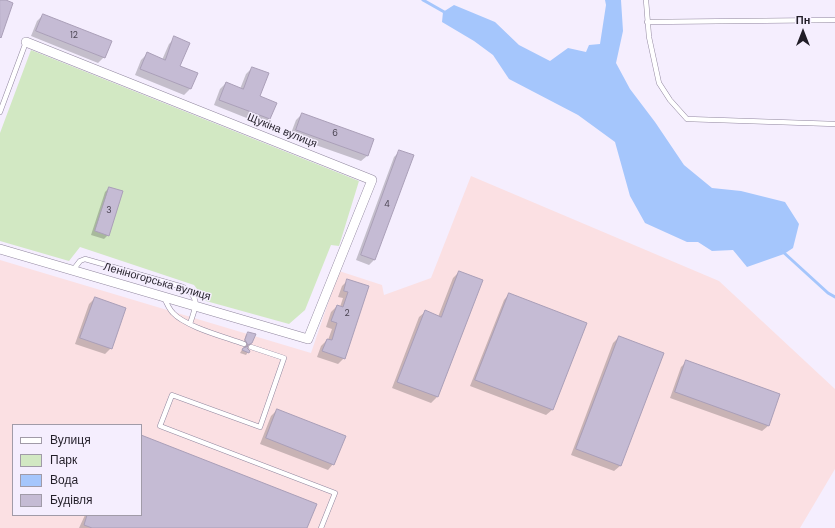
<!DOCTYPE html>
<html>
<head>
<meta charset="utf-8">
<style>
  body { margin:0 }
  #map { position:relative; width:835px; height:528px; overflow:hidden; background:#f5eefe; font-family:"DM Sans",sans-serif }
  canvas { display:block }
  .legend { position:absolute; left:12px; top:424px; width:130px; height:92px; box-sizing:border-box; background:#f5eefe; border:1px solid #a19ba8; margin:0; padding:5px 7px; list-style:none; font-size:12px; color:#221e28 }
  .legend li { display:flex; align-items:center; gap:8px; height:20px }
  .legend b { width:20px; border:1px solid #a19ba8 }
  .north { position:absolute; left:783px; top:12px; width:40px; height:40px; -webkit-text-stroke:3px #f5eefe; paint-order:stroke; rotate:0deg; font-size:11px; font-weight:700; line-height:16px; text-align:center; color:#221e28 }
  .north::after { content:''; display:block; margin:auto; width:14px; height:18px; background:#221e28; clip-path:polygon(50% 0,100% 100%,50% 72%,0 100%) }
</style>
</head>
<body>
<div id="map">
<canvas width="835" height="528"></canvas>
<ul class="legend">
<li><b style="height:5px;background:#fff"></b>Вулиця</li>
<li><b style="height:11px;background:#d2e8c3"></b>Парк</li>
<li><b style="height:11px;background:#a5c6fc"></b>Вода</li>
<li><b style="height:11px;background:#c5bbd4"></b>Будівля</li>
</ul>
<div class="north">Пн</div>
</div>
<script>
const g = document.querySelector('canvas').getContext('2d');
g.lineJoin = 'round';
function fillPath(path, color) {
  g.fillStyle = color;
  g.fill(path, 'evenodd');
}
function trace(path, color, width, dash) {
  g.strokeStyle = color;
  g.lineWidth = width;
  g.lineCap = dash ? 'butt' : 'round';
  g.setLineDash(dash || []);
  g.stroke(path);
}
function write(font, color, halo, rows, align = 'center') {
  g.font = font + ' "DM Sans",sans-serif';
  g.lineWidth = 3;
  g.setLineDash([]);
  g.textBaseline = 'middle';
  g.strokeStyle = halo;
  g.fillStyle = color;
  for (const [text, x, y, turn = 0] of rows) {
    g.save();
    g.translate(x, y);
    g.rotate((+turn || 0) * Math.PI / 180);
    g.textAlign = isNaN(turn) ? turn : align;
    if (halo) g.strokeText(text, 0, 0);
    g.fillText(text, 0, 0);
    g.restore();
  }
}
const industrial = new Path2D(`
  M 471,176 L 719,281 L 835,389 L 835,469 L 800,528 L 0,528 L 0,260 L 311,353 L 339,271 L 382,285 L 384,295 L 431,278 ZM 13,425 L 141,425 L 141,515 L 13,515 Z`);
const green = new Path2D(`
  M 31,50 L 359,181 L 339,246 L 331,245 L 305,310 L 289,324 L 206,301 L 194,285 L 80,247 L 69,261 L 0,241 L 0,133 Z`);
const water = new Path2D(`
  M 605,0 L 621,0 L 623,31 L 616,63 L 630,89 L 655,122 L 684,165 L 712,188 L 741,191 L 785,202 L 799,224 L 793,248 L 784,254 L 747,267 L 733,250 L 712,251 L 698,242 L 687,242 L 645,223 L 630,196 L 615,142 L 578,115 L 509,79 L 493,55 L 474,41 L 442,22 L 443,12 L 454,5 L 495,22 L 519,45 L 550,61 L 568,48 L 586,52 L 589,45 L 600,44 L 606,5 Z`);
const shadow = new Path2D(`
  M 43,15 L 104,57 L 98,63 L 31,36 L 37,21 Z
  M 175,38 L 179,66 L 197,73 L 190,89 L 184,95 L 135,75 L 141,60 L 147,54 L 162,60 L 169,44 Z
  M 252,68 L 258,97 L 275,103 L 269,119 L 264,125 L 214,105 L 220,89 L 226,83 L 240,89 L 246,74 Z
  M 302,114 L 367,156 L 361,161 L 290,136 L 296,120 Z
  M 400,151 L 375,259 L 369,265 L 356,260 L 394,157 Z
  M 109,188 L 108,235 L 104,239 L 91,235 L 105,192 Z
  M 459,272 L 482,280 L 437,397 L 431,403 L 392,388 L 419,317 L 425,312 L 438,317 L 453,278 Z
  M 348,280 L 367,287 L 344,358 L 338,364 L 317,357 L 321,346 L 327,340 L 328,340 L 332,329 L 326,327 L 331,312 L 337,306 L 340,307 L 343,298 L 338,297 L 342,286 Z
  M 509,294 L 552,410 L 546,415 L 470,386 L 504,300 Z
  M 95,298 L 111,348 L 105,354 L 75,344 L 89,304 Z
  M 249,333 L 251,343 L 247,347 L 248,352 L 246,355 L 240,353 L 243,348 L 245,348 L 243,344 L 246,335 Z
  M 619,337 L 662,354 L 620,466 L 614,471 L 571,455 L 613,343 Z
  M 687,361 L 779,395 L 768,426 L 762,431 L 670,398 L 681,367 Z
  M 277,410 L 333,464 L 328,470 L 260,444 L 271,416 Z
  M 141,436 L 306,528 L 79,528 L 85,515 L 141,515 Z`);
const stream = new Path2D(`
  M 423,0 L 446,13
  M 782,251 L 828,293 L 835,297`);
const building = new Path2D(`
  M 0,0 L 6,0 L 13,3 L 1,38 L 0,37 Z
  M 43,14 L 112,41 L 105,58 L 36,31 Z
  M 174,36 L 190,43 L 180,66 L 198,73 L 191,89 L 140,69 L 147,52 L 165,60 Z
  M 252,67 L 269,73 L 260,96 L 277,103 L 270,119 L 219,100 L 226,82 L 243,89 Z
  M 302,113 L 374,139 L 368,156 L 296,130 Z
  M 399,150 L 414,155 L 375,260 L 361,255 Z
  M 109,187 L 123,191 L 109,236 L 95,231 Z
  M 459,271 L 483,280 L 438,397 L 397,382 L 425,310 L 441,317 Z
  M 347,279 L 369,286 L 345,359 L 322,351 L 327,339 L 332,340 L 337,323 L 331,321 L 337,305 L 343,307 L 348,292 L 344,291 Z
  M 509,293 L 587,323 L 553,410 L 475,380 Z
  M 95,297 L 126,308 L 112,349 L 80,338 Z
  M 248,332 L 256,334 L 252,343 L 248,345 L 247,348 L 250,351 L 249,353 L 242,350 L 243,348 L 246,347 L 248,345 L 245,340 Z
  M 619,336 L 664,353 L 621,466 L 576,449 Z
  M 686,360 L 780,394 L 769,426 L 675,392 Z
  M 277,409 L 346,436 L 334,465 L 266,438 Z
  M 141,435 L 317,504 L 307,528 L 92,528 L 84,525 L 87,515 L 141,515 Z`);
const service = new Path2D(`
  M 646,0 L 649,37 L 659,83 L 670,100 L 687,119 L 835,124
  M 647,22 L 835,20
  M 0,112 L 26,42
  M 73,270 L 80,261 L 85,259 L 183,287 C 202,299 195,307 190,324
  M 164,297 C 166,302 169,309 173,313 C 186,327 225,337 244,344
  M 251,347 L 284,358 L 260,427 L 172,395 L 160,426 L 335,493 L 321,528`);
const minor = new Path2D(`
  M 0,249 L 308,339 L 372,180 L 26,42`);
const numberNames = [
  ["12",74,36],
  ["6",335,134],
  ["4",387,205],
  ["3",109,211],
  ["2",347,314]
];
const streetNames = [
  ["Щукіна вулиця",282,131,22],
  ["Леніногорська вулиця",157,282,16]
];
fillPath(industrial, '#fbe0e3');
fillPath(green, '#d2e8c3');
fillPath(water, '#a5c6fc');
fillPath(shadow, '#0003');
trace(stream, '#a5c6fc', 3);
fillPath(building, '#c5bbd4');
trace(building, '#aa9fb8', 1);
trace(service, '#91879f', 5.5);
trace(minor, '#91879f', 10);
trace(service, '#fff', 4.5);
trace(minor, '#fff', 9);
write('9px', '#4b4553', null, numberNames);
write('11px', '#221e28', '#f5eefe', streetNames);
</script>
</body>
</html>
